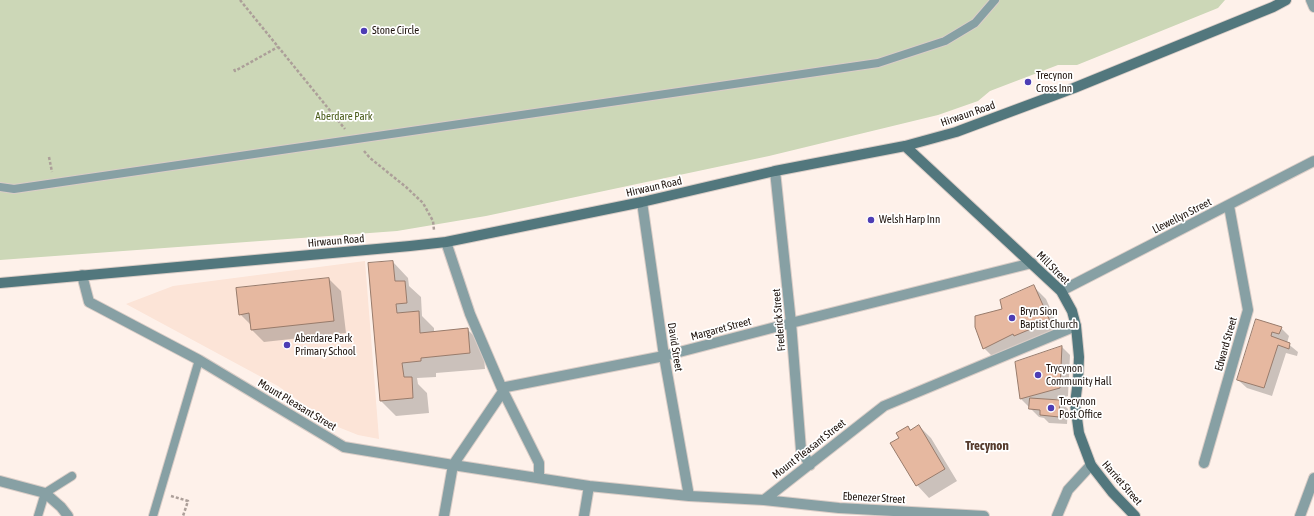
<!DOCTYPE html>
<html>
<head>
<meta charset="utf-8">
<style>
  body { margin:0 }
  canvas { display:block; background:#fef1ea }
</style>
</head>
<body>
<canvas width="1314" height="516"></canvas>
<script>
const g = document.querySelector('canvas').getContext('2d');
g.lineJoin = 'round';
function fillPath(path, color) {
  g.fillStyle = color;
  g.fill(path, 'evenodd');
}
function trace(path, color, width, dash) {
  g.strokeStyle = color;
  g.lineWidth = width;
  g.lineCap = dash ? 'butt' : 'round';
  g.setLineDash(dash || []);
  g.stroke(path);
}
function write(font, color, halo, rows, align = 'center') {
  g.font = font + ' "Asap Condensed",sans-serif';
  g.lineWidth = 3.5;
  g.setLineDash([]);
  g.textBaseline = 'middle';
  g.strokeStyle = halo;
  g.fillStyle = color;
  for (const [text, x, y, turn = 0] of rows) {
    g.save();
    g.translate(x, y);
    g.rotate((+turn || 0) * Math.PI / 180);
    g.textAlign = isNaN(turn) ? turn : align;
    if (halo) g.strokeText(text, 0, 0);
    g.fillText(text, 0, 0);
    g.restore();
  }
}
const built = new Path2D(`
  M 365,261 L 379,439 L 358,435 L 333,425 L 278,386 L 126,304 L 173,286 Z`);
const green = new Path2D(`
  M 0,0 L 1225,0 L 1218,8 L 1077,65 L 1058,65 L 990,91 L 978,101 L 938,115 L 769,156 L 486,216 L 397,231 L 0,260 Z`);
const shadow = new Path2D(`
  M 393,262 L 408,278 L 409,286 L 421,297 L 422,316 L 434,328 L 434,332 L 467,329 L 483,345 L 485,369 L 436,373 L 436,377 L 417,378 L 418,384 L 427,393 L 429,413 L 396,416 L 381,401 Z
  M 329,279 L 341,291 L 346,333 L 264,342 L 252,330 L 252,326 L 240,314 Z
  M 1034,287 L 1046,299 L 1061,333 L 996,360 L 984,348 L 1004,310 Z
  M 1257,320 L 1281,328 L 1289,336 L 1287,343 L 1298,352 L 1297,356 L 1286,353 L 1272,396 L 1247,388 L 1238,380 Z
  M 1062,347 L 1070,355 L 1068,396 L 1054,400 L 1060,401 L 1068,409 L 1067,424 L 1049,423 L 1044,418 L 1039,417 L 1021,399 L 1016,362 Z
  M 919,426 L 931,438 L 957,481 L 929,498 L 917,485 L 900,438 L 908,427 L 911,430 Z`);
const building = new Path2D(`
  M 393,261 L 395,281 L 405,281 L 407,303 L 396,304 L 397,313 L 419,311 L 420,333 L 468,328 L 470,353 L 421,358 L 421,361 L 402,363 L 404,377 L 412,377 L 413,398 L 380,401 L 368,263 Z
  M 329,278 L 334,321 L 251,330 L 249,313 L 239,315 L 236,288 Z
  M 1034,285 L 1050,321 L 1014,336 L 1013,334 L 983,349 L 975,327 L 975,316 L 1002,309 L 1000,300 Z
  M 1256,319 L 1282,327 L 1279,334 L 1272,332 L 1271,336 L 1290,343 L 1289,349 L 1278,345 L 1264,388 L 1237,380 Z
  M 1062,346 L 1060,388 L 1020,399 L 1015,362 Z
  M 1030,398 L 1060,400 L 1059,417 L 1040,415 L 1040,410 L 1029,409 Z
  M 919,425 L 945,469 L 916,486 L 890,443 L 899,438 L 896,433 L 908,426 L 910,430 Z`);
const path = new Path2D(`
  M 240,0 L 345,129
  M 234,69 L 235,71 L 278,47
  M 364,151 L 370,158 L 406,187 L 423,203 L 433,221 L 434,230
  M 49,157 L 52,172
  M 171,496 L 188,501 L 183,516`);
const service = new Path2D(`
  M 0,187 L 14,189 L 878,63 L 945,41 L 975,23 L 995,0
  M 38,516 L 45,493 L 72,476
  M 153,516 L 199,360`);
const minor = new Path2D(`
  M 1311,0 L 1314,7
  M 775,171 L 791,323 L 801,450 L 810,465
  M 642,202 L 664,356 L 689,496
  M 446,242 L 470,314 L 503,391 L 539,463 L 539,478
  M 82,275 L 89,302 L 199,360 L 344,447 L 453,465 L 589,486 L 689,496 L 764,500 L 884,406 L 1076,326
  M 1061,291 L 1314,161
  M 1204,463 L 1248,310 L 1229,206
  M 0,481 L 45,493 L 61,507 L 68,516
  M 764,500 L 839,508 L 984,516
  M 444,516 L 453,465 L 506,387 L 664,356 L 791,323 L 1032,263
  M 584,516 L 589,486
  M 1057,516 L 1068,490 L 1091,465
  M 1300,516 L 1314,478`);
const secondary = new Path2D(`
  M 905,146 L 1061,291 L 1072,311 L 1076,326 L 1079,357 L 1078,380 L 1075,404 L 1079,433 L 1091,465 L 1112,492 L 1135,516
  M 0,283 L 410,246 L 446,242 L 642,202 L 775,171 L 905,146 L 956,132 L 1074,88 L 1273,7 L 1286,0`);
const markers = [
  [364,31,4,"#4d3db4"],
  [1028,82,4,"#4d3db4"],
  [871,220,4,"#4d3db4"],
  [1012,318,4,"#4d3db4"],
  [287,345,4,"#4d3db4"],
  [1038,375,4,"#4d3db4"],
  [1051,408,4,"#4d3db4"]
];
const poiNames = [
  ["Stone Circle",372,31],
  ["Trecynon",1036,76],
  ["Cross Inn",1036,89],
  ["Welsh Harp Inn",879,220],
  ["Bryn Sion",1020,312],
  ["Baptist Church",1020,325],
  ["Aberdare Park",295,339],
  ["Primary School",295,352],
  ["Trycynon",1046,369],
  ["Community Hall",1046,382],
  ["Trecynon",1059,402],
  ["Post Office",1059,415]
];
const streetNames = [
  ["Hirwaun Road",968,114,-19],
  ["Hirwaun Road",654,187,-13],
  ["Llewellyn Street",1182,216,-27],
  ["Hirwaun Road",336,241,-5],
  ["Mill Street",1053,268,45],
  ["Frederick Street",779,320,-95],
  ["Margaret Street",721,329,-15],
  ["Edward Street",1226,344,-74],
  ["David Street",675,347,81],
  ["Mount Pleasant Street",297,405,31],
  ["Mount Pleasant Street",809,449,-38],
  ["Harriet Street",1122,483,49],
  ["Ebenezer Street",874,498,3]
];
const parkNames = [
  ["Aberdare Park",344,117]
];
const quarterNames = [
  ["Trecynon",987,446]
];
fillPath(built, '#fce4d7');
fillPath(green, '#ccd7b7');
fillPath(shadow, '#0003');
fillPath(building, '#e6b8a0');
trace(building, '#987b6b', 1);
trace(service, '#dacdc7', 10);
trace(minor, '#dacdc7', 12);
trace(secondary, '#dacdc7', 12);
trace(path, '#ac9f99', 2.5, [3, 2]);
trace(service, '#87a0a4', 8);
trace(minor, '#87a0a4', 10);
trace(secondary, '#52777d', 10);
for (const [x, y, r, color] of markers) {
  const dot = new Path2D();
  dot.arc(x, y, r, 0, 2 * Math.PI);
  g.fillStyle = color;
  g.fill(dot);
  trace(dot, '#fff', 1.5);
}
write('11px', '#1e130d', '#fff', poiNames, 'left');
write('11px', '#1e130d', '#fff', streetNames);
write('11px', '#4a5c1a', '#fff', parkNames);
write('bold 13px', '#563c2e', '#fff', quarterNames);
</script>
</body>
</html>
